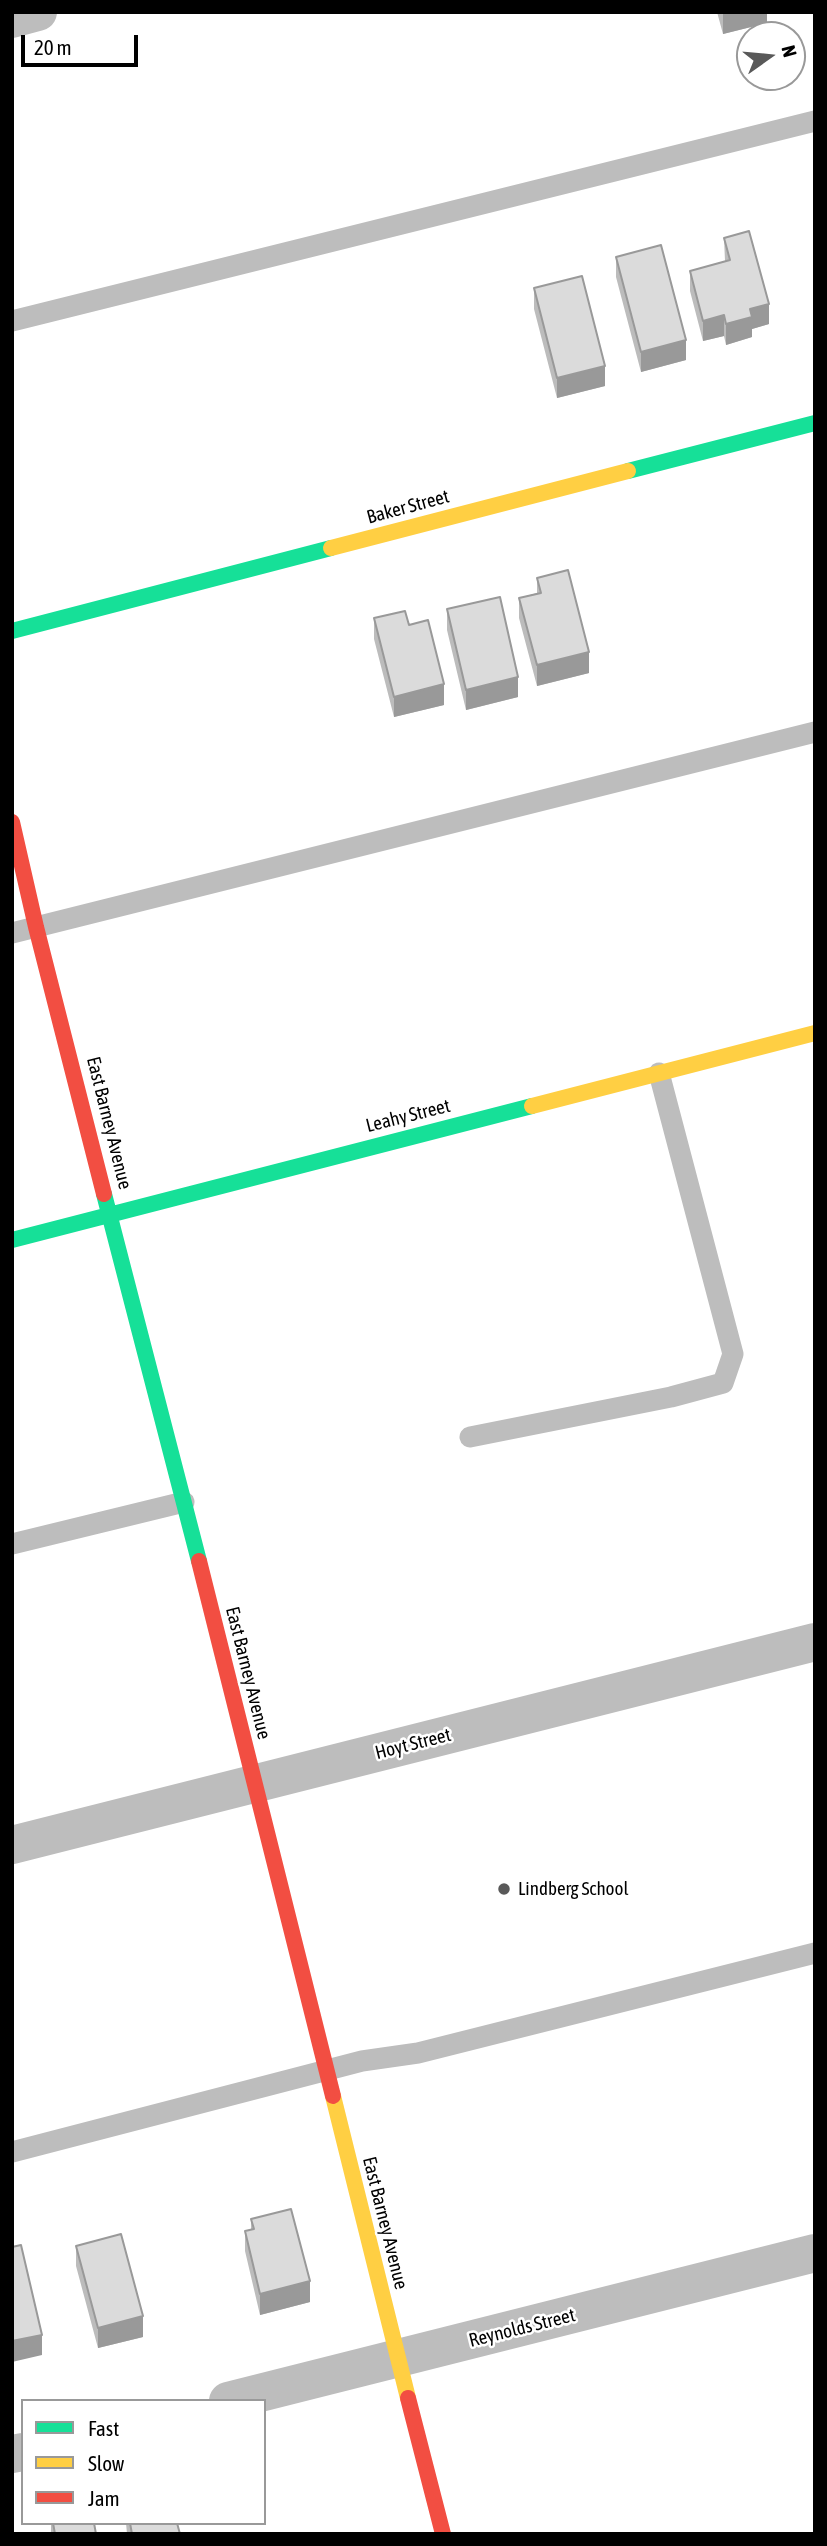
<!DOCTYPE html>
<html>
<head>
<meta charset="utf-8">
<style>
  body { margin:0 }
  #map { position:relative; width:827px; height:2546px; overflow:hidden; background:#fff; font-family:"Asap Condensed",sans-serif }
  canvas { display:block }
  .frame { position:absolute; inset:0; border:14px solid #000; pointer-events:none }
  .legend { position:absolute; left:21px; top:2399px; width:245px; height:126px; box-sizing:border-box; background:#fff; border:2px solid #999; margin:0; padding:9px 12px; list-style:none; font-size:21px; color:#000 }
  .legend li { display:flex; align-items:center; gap:14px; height:35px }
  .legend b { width:35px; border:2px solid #999 }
  .north { position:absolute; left:736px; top:21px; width:70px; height:70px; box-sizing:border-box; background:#fff; border:2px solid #999; border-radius:50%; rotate:75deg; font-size:19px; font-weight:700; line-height:28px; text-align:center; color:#000 }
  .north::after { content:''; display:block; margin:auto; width:24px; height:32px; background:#595959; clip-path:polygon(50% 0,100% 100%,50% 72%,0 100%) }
  .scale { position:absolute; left:21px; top:35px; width:117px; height:32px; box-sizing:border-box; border:4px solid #000; border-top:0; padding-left:9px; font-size:21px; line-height:24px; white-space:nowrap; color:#000; -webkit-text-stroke:5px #fff; paint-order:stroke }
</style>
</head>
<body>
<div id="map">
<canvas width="827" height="2546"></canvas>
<div class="frame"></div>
<ul class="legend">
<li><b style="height:9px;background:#16e098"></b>Fast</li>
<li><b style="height:9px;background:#ffcf43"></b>Slow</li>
<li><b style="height:9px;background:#f24e42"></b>Jam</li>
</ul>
<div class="north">N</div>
<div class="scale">20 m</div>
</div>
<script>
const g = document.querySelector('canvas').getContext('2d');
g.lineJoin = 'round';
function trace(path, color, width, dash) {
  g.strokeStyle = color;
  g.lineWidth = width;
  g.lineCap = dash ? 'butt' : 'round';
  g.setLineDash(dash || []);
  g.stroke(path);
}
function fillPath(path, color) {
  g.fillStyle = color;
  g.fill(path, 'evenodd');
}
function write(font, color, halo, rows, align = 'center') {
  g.font = font + ' "Asap Condensed",sans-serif';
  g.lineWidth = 5;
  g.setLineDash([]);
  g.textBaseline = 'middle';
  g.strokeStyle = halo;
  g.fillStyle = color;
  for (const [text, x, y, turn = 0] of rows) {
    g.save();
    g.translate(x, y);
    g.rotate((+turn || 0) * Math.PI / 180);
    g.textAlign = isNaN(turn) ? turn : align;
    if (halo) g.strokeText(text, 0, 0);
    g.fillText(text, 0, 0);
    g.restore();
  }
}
const lane = new Path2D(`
  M 12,321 L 815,121
  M 12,933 L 815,732
  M 470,1437 L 671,1397 L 723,1383 L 733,1354 L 659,1073
  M 12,1544 L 184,1502
  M 12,2152 L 362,2061 L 418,2053 L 815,1953`);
const street = new Path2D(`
  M 12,19 L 38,12
  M 12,1845 L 815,1642
  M 228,2401 L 815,2253
  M 12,2454 L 23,2452`);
const fast = new Path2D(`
  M 628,471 L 815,423
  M 12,631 L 331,548
  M 104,1194 L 199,1561
  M 12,1240 L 532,1106`);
const slow = new Path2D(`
  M 331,548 L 628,471
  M 532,1106 L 815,1033
  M 333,2096 L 408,2398`);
const jam = new Path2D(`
  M 12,822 L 36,927 L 104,1194
  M 199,1561 L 333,2096
  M 408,2398 L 443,2534`);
const wall = new Path2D(`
  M 717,12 L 767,12 L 767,23 L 723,34 Z
  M 724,238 L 769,324 L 752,329 L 752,337 L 726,345 L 724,336 L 703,341 L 690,291 L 690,271 L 725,261 Z
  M 616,257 L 686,360 L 641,372 L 616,277 Z
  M 534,288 L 605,386 L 557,398 L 534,309 Z
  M 537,578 L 589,673 L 537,686 L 519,618 L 519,598 L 537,593 Z
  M 447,609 L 518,697 L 466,710 L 447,630 Z
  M 374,618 L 409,625 L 444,705 L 394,717 L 374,639 Z
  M 251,2219 L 310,2302 L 260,2315 L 245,2251 L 245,2231 L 251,2229 Z
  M 76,2246 L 143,2337 L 98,2348 L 76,2266 Z
  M 51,2523 L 94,2523 L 96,2534 L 51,2534 Z
  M 126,2523 L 177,2523 L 180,2534 L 127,2534 Z`);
const shadedWall = new Path2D(`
  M 726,12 L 767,12 L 767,23 L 723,34 L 723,13 Z
  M 769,304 L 769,324 L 752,329 L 752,337 L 726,345 L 726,324 L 750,309 Z
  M 724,315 L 724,336 L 703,341 L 703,321 Z
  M 686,340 L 686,360 L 641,372 L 641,352 Z
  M 605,366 L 605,386 L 557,398 L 557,378 Z
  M 589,652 L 589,673 L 537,686 L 537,665 Z
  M 518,677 L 518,697 L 466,710 L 466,690 Z
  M 444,684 L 444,705 L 394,717 L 394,697 Z
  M 310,2281 L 310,2302 L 260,2315 L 260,2294 Z
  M 143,2316 L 143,2337 L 98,2348 L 98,2328 Z
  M 42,2335 L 42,2355 L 12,2362 L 12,2341 Z`);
const building = new Path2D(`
  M 749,231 L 769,304 L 750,309 L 752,317 L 726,324 L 724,315 L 703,321 L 690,271 L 730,260 L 724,238 Z
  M 661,245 L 686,340 L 641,352 L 616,257 Z
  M 582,276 L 605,366 L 557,378 L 534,288 Z
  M 568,570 L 589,652 L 537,665 L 519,598 L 541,593 L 537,578 Z
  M 500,597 L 518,677 L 466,690 L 447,609 Z
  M 405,611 L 409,625 L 428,620 L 444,684 L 394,697 L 374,618 Z
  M 291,2209 L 310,2281 L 260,2294 L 245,2231 L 254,2229 L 251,2219 Z
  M 121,2234 L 143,2316 L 98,2328 L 76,2246 Z
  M 21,2245 L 42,2335 L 12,2341 L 12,2247 Z
  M 53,2523 L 94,2523 L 96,2534 L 55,2534 Z
  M 130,2523 L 177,2523 L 180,2534 L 132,2534 Z`);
const markers = [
  [504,1889,7,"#595959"]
];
const streetNames = [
  ["Baker Street",408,507,-15],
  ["Leahy Street",408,1116,-14],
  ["East Barney Avenue",109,1123,76],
  ["East Barney Avenue",248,1673,76],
  ["Hoyt Street",413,1744,-14],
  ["East Barney Avenue",385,2223,76],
  ["Reynolds Street",522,2328,-14]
];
const poiNames = [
  ["Lindberg School",518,1889]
];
trace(lane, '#bdbdbd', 21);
trace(street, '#bdbdbd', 38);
trace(fast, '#16e098', 16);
trace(slow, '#ffcf43', 16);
trace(jam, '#f24e42', 16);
fillPath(wall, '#bcbcbc');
fillPath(shadedWall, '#999');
fillPath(building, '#dbdbdb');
trace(building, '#999', 2);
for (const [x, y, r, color] of markers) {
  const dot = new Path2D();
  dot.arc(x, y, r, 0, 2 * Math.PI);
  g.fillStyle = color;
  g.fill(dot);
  trace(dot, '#fff', 2.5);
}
write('19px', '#000', '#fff', streetNames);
write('19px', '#000', '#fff', poiNames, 'left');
</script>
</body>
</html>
